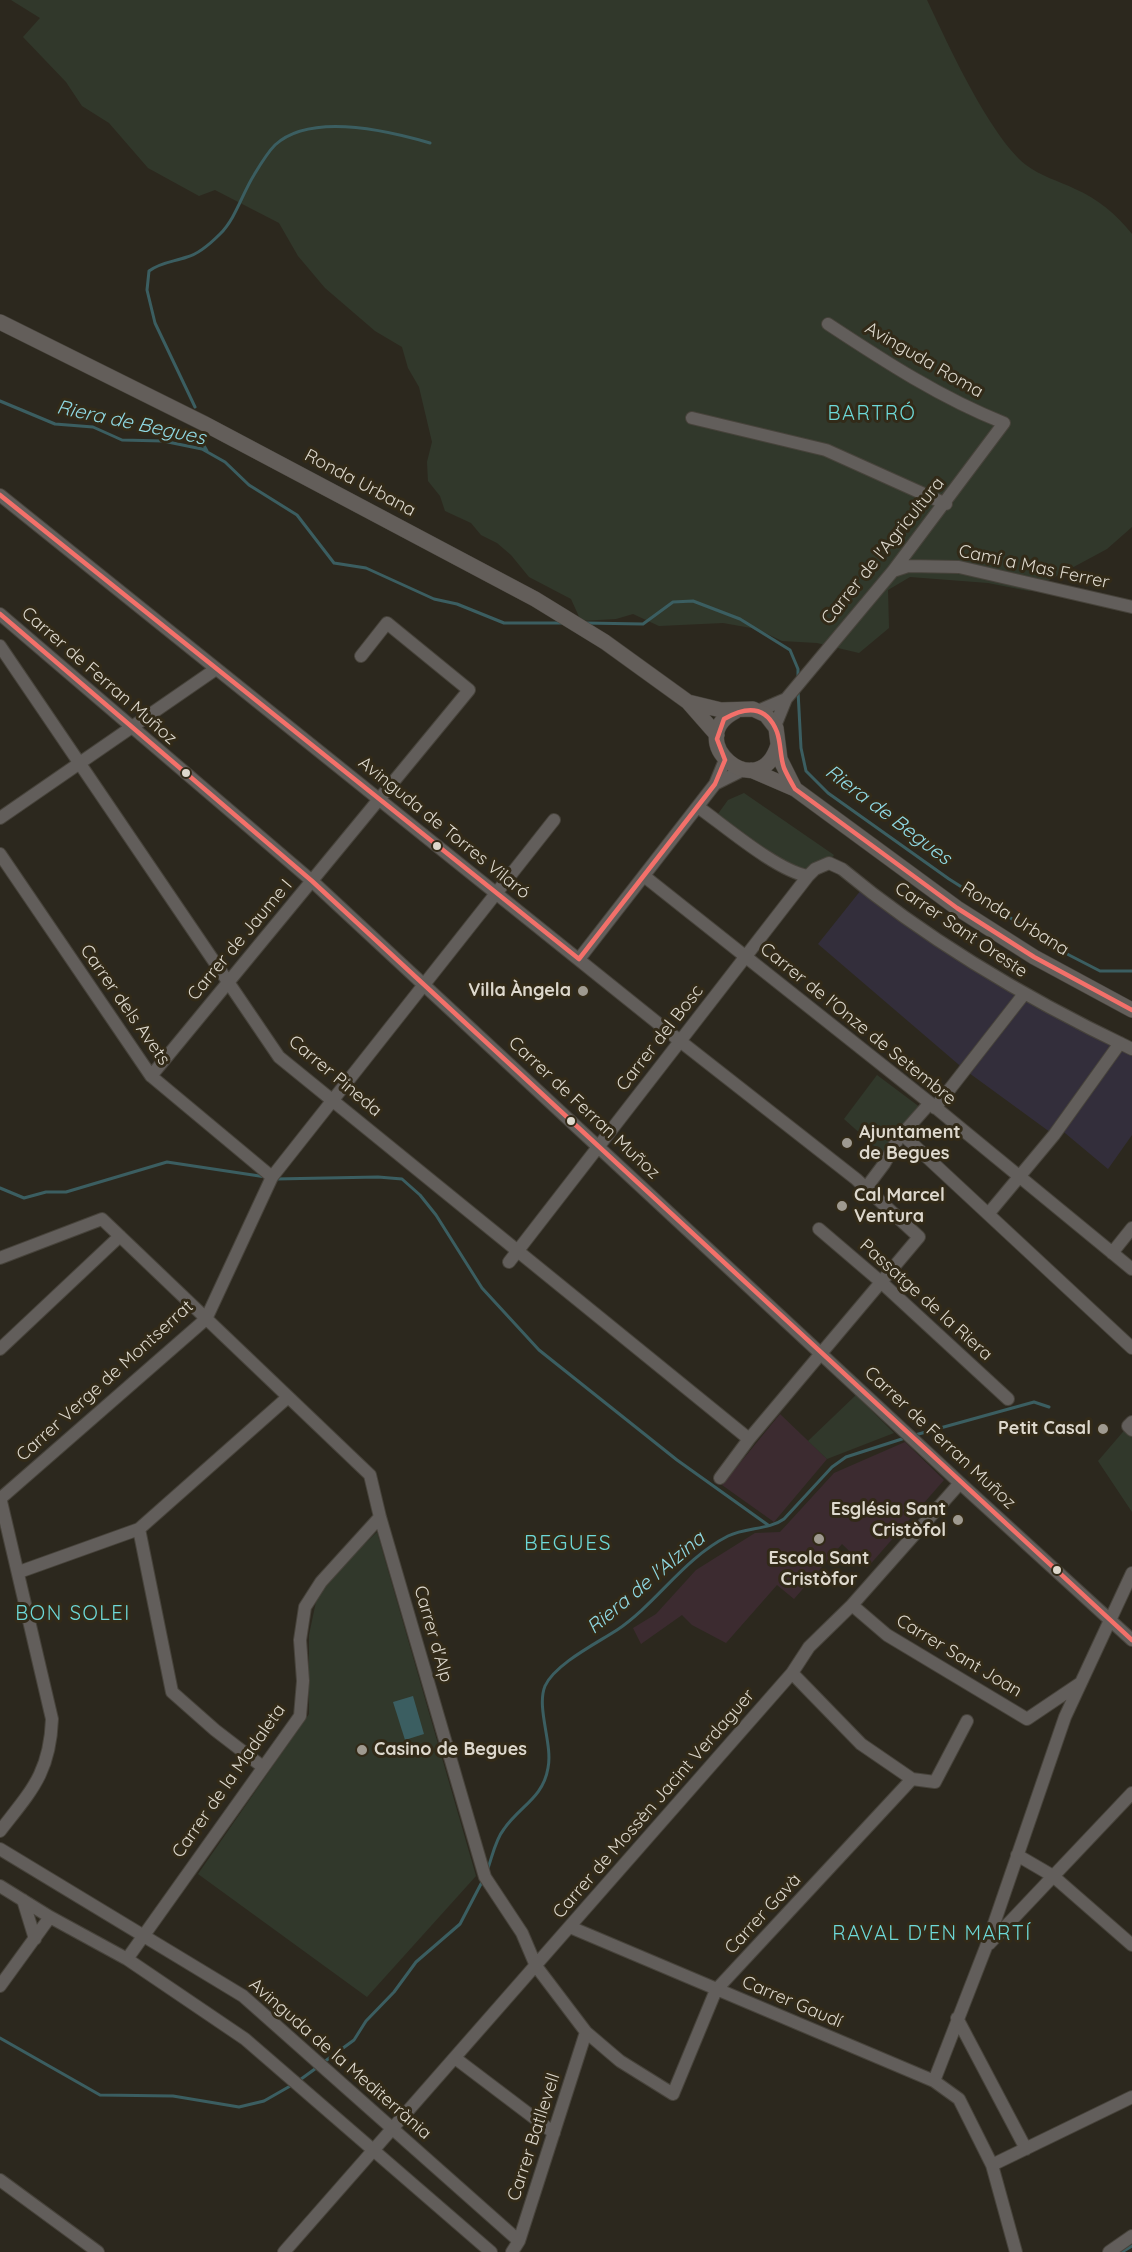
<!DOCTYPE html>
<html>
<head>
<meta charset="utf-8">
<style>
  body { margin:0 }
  canvas { display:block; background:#2c281e }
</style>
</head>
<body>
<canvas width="1132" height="2252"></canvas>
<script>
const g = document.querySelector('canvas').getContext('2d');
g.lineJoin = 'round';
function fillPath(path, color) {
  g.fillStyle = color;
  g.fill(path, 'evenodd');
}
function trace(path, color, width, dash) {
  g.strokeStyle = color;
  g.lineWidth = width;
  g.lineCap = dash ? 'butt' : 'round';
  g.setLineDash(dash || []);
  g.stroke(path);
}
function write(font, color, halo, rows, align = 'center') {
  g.font = font + ' Quicksand,sans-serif';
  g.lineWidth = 6;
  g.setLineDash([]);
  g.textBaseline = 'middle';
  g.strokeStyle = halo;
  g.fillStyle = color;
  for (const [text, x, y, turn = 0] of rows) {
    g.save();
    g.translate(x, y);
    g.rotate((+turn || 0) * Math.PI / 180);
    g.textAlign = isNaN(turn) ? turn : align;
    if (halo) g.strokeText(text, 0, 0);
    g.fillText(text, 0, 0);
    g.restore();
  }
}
const industrial = new Path2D(`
  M 865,885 L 968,961 L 1132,1049 L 1132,1135 L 1108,1169 L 1059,1128 L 1054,1135 L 965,1070 L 818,944 Z`);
const education = new Path2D(`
  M 780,1414 L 827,1459 L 774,1522 L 722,1485 Z
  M 905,1442 L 944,1480 L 867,1568 L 842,1544 L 794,1599 L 777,1585 L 726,1643 L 692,1625 L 682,1615 L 641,1644 L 633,1628 L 656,1614 L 696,1570 L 755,1533 L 780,1532 L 834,1473 Z`);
const green = new Path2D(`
  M 11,0 L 927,0 C 948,44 989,135 1026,165 C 1040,176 1059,181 1075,189 C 1097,198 1117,215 1132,234 L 1132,527 L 1107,549 L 1029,591 L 988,583 L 910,577 L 888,590 L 889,628 L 859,653 L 817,643 L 782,641 L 757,629 L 723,623 L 659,626 L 633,614 L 616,619 L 581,621 L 571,599 L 529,577 L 511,555 L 497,543 L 481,535 L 471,523 L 445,511 L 440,496 L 428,481 L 427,462 L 432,442 L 419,387 L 408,368 L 402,347 L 375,331 L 325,288 L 298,256 L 279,223 L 215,190 L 199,196 L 148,168 L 109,123 L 82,106 L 66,82 L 23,37 L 40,18 Z
  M 744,793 L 834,855 L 829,863 L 808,876 L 715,818 L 728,800 Z
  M 877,1075 L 921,1108 L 883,1154 L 844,1119 Z
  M 856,1395 L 894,1433 L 827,1459 L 808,1441 Z
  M 1128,1426 L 1132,1430 L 1132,1512 L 1098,1461 Z
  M 377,1532 L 476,1876 L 367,1997 L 198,1874 L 309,1714 L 309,1635 L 317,1597 L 344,1564 Z`);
const water = new Path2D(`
  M 413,1696 L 424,1734 L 405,1740 L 393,1702 Z`);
const stream = new Path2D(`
  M 0,401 L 55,424 L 93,427 L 122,440 L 163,441 L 202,449 L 225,462 L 249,485 L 297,515 L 334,563 L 366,568 L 434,599 L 457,604 L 504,623 L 563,623
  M 195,407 L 155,323 L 147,290 L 149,271 C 161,262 173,262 187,257 C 199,254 211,243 220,234 C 236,218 242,194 254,175 C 260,165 267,153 275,145 C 311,112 389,131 430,143
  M 202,442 L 207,451
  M 585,623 L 643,624 L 673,602 L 693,601 L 740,619 L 790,650 L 798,669 L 798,678
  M 798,691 L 801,748 L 806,771 L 828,793 L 949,879 L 1069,955 L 1100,971 L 1132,971
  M 275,1179 L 378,1177 L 402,1179 L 420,1195 L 436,1215 L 482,1288 L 539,1350 L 677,1460 L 768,1525
  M 0,1188 L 24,1198 L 46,1192 L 66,1192 L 167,1162 L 266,1177
  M 915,1435 L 1034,1402 L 1049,1407
  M 487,1871 C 492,1858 495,1840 504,1829 C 520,1806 543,1798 548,1768 C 553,1744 536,1708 545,1686 C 555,1664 597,1643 617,1630 C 657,1603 683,1559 728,1536 C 746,1527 769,1530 784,1519 L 832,1467 L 846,1457 L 905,1438
  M 0,2038 L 100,2095 L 173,2096 L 239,2107 L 264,2101 L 292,2085
  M 324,2062 L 354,2040 L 366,2021 L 394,1992 L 416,1962 L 460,1924 L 483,1880
  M 297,2082 L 319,2066
  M 1122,2252 L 1132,2246`);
const minor = new Path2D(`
  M 692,418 L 826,450 L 946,504
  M 0,495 L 680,1041 L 856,1179 L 919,1237 L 749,1439 L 720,1478
  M 893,571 L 908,566 L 959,567 L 1132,607
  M 0,614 L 312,881 L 960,1483 L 1132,1640
  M 0,646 L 279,1057 L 749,1439
  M 758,711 L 786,699
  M 775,726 L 786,699 L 893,571 L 1004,423 C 941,398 884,361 828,324
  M 715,784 L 743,770
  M 698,807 C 725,826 777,871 808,876
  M 0,818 L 216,669
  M 0,854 L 151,1076 L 272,1177
  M 644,876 L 930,1103 L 1132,1269
  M 579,959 L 715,784 L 725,760
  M 151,1076 L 469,690 L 387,623 L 361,656
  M 935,1108 L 1024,994
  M 902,1134 L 1132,1348
  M 866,1188 L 884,1164 L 898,1139 L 930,1103
  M 989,1213 L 1054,1135 L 1120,1043
  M 819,1229 L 881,1282 L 1008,1399
  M 1112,1253 L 1132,1228
  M 0,1258 L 102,1219 L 370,1475 L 380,1517 L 485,1877 L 522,1933 L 536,1966 L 586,2032 L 620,2061 L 673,2094 L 716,1990 L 912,1779
  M 509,1262 L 808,876 L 815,869 L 829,863 L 842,869 C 930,942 1029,1000 1132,1049
  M 0,1349 L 120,1236
  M 1132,1422 L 1128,1426 L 1132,1430
  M 0,1497 L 52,1719 C 50,1773 31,1791 0,1831
  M 1,1498 L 206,1319 L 272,1177 L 554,820
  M 139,1529 L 172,1692 L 215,1730 L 263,1767
  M 19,1572 L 139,1529 L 287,1398
  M 852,1605 L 887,1635 L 1027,1719 L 1079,1684
  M 792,1673 L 861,1744 L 912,1779 L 935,1782 L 967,1721
  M 0,1849 L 243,1996 L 519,2241
  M 1017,1855 L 1053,1876 L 1132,1945
  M 0,1886 L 50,1917 L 127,1959 L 245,2039 L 491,2252
  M 23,1900 L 35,1939
  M 570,1927 L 934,2081 L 959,2099 L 992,2165 L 1016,2252
  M 989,1944 L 1132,1793
  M 127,1959 L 300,1716 L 303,1681 L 300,1640 L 305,1607 L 321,1582 L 380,1517
  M 0,1986 L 50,1917
  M 957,2018 L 1026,2149
  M 455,2058 L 554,2133
  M 934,2081 L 986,1947 L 1065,1717 L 1132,1573
  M 992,2165 L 1132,2097
  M 0,2180 L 98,2252
  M 284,2252 L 792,1673 L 809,1647 L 852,1605 L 960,1483
  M 512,2252 L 519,2241 L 586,2032
  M 1109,2252 L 1132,2236`);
const major = new Path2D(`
  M 0,322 L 205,424 L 535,599 L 605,642 L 688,702 L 717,735
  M 688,702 L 721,710 L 753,709 L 766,715 L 776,728 L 780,759 L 795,789
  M 736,711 C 680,739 759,807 778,745
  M 751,770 L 795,789 L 957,908 L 1034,957 L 1132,1010`);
const bus1 = new Path2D(`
  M 0,495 L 579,959
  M 0,614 L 312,881 L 1132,1640
  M 725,760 L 717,739 L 724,719 C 745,707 766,704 777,732 C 781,743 780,757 784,768 C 787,775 791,782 795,789 L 957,908 L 1034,957 L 1132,1010
  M 579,959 L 715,784 L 725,760`);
const markers = [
  [186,773,5,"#ddd8cd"],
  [437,846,5,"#ddd8cd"],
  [583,991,6,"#9f9a90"],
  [571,1121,5,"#ddd8cd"],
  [847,1143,6,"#9f9a90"],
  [842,1206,6,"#9f9a90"],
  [1103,1429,6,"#9f9a90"],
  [958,1520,6,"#9f9a90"],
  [819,1539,6,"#9f9a90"],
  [1057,1570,5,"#ddd8cd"],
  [362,1750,6,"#9f9a90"]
];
const streetNames = [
  ["Avinguda Roma",924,360,30],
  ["Ronda Urbana",360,483,28],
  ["Carrer de l'Agricultura",883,551,-51],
  ["Camí a Mas Ferrer",1034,567,12],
  ["Carrer de Ferran Muñoz",99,676,41],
  ["Avinguda de Torres Vilaró",444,828,39],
  ["Ronda Urbana",1015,919,32],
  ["Carrer Sant Oreste",961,930,34],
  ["Carrer de Jaume I",240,940,-50],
  ["Carrer dels Avets",125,1005,55],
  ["Carrer de l'Onze de Setembre",858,1024,39],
  ["Carrer del Bosc",660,1038,-52],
  ["Carrer Pineda",335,1076,40],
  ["Carrer de Ferran Muñoz",584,1108,43],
  ["Passatge de la Riera",926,1300,42],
  ["Carrer Verge de Montserrat",105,1381,-42],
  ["Carrer de Ferran Muñoz",940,1438,43],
  ["Carrer d'Alp",433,1634,74],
  ["Carrer Sant Joan",959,1656,31],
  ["Carrer de la Madaleta",229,1781,-55],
  ["Carrer de Mossèn Jacint Verdaguer",654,1804,-49],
  ["Carrer Gavà",763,1914,-47],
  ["Carrer Gaudí",792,2002,23],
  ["Avinguda de la Mediterrània",340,2059,41],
  ["Carrer Batllevell",534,2137,-72]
];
const poiNames = [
  ["Villa Àngela",571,991],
  ["Ajuntament",859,1133,"left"],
  ["de Begues",859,1154,"left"],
  ["Cal Marcel",854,1196,"left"],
  ["Ventura",854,1217,"left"],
  ["Petit Casal",1091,1429],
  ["Església Sant",946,1510],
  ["Cristòfol",946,1531],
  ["Escola Sant",819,1559,"center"],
  ["Cristòfor",819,1580,"center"],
  ["Casino de Begues",374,1750,"left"]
];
const neighbourhoodNames = [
  ["BARTRÓ",872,414],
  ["BON SOLEI",73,1614],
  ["RAVAL D'EN MARTÍ",932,1934]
];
const waterNames = [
  ["Riera de Begues",131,423,12],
  ["Riera de Begues",888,815,37],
  ["Riera de l'Alzina",646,1583,-40]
];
const quarterNames = [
  ["BEGUES",568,1544]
];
fillPath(industrial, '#332e3b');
fillPath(education, '#3c2b30');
fillPath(green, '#31382b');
fillPath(water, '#3b5e61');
trace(stream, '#3b5e61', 3);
trace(minor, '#47433b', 14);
trace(major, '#47433b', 16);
trace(minor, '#625e5b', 12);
trace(major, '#635e5a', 15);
trace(bus1, '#f3706a', 4.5);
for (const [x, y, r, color] of markers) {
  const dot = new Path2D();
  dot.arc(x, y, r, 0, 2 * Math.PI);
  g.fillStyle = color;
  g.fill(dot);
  trace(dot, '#322a18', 2);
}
write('18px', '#ddd8cd', '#322a18', streetNames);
write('bold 18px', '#ddd8cd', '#322a18', poiNames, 'right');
g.letterSpacing = '1.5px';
write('20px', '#6dd9d8', '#322a18', neighbourhoodNames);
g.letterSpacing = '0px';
write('italic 20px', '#8fd8e2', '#322a18', waterNames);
g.letterSpacing = '1.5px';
write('21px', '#6dd9d8', '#322a18', quarterNames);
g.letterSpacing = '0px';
</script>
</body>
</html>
